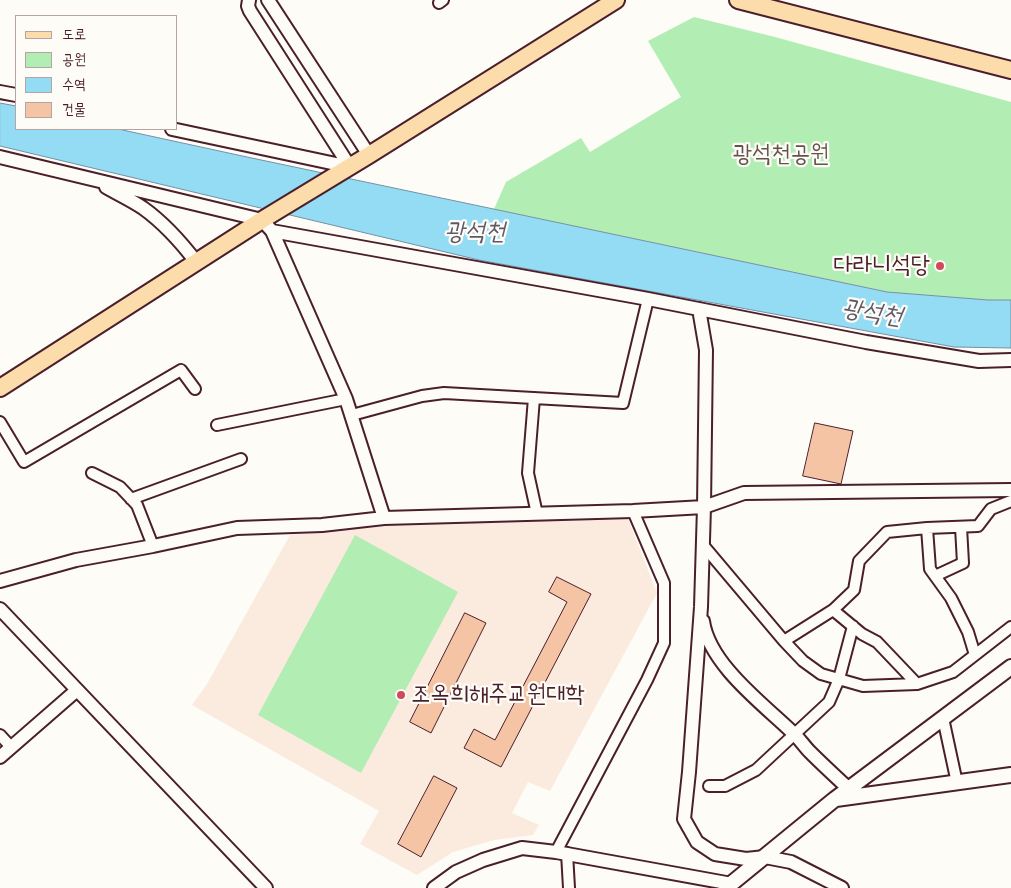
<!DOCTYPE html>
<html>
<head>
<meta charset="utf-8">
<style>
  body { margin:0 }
  #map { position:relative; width:1011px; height:888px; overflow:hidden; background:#fdfcf7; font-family:Caveat,"Poor Story",sans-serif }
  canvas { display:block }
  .legend { position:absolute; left:15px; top:15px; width:162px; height:115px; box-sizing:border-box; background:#fdfcf7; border:1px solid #b5a4a5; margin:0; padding:6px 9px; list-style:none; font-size:15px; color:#4a1f2b }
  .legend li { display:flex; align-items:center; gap:10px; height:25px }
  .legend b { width:25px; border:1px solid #b5a4a5 }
</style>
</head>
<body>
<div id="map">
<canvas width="1011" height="888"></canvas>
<ul class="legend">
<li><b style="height:6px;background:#fddcac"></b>도로</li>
<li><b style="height:14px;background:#b2edb3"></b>공원</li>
<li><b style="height:14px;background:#93dcf4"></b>수역</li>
<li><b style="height:14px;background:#f5c4a5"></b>건물</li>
</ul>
</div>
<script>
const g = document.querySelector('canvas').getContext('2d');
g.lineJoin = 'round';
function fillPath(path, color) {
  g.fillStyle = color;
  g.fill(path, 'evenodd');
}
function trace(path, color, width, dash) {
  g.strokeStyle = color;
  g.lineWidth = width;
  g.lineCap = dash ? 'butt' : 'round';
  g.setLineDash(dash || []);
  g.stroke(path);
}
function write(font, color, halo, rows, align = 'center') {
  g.font = font + ' Caveat,"Poor Story",sans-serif';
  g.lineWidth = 4.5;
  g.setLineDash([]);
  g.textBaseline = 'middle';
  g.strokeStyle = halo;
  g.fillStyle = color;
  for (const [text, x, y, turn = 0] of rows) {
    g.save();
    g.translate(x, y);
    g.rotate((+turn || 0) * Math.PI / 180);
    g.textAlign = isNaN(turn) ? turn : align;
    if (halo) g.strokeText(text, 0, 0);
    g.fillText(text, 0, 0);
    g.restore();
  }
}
const built = new Path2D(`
  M 628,519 L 657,593 L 550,791 L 528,782 L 512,813 L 539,825 L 533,835 L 494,840 L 453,852 L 417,875 L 360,844 L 379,811 L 192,705 L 207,684 L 290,535 L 427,522 L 547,521 Z`);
const green = new Path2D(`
  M 694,17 L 775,37 L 1011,102 L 1011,300 L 988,300 L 887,292 L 494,209 L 506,182 L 581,138 L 590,152 L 681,97 L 648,41 Z
  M 355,535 L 458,592 L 361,773 L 258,715 Z`);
const water = new Path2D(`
  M 0,103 L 16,106 L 16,129 L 118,129 L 247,157 L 887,292 L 988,300 L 1011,300 L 1011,348 L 954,347 L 479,260 L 0,146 Z`);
const building = new Path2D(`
  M 815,423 L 853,431 L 841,484 L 803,476 Z
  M 557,577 L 591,594 L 501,767 L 464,748 L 474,729 L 495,740 L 567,602 L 549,592 Z
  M 465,613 L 486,623 L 431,733 L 410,722 Z
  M 434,776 L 457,788 L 421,857 L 398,844 Z`);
const minor = new Path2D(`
  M 439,3 L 443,0
  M 534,398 L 528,473 L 537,514
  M 352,415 L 422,396 L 444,393 L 623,403 L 648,299
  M 0,422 L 24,462 L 181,370 L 195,389
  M 217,425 L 346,399
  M 92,473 L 120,487 L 137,505 L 153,546
  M 131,499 L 241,459
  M 927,528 L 930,569 L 951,598 L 968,632 L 975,655
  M 703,545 L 784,641 L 803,661 L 821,674 L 863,686 L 917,684 L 953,672 L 1011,627
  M 935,576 L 963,563 L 961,527
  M 833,610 L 862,634 L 877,642 L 917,684
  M 784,641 L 833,610 L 854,590 L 859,561 L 887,532 L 927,528 L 978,526 L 991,509 L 1011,501
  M 943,718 L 957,783
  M 0,735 L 11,747
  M 709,786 L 725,786 L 756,770 L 829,702 L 839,679 L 853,626
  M 556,852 L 647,680 L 664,643 L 664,583 L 633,511
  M 567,853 L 569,888`);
const tertiary = new Path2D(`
  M 249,0 L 248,6 L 250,11 L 350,167
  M 268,0 L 369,155
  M 0,92 L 16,95
  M 172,129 L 350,167
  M 0,157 L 262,220 L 272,231 L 648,299 L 866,342 L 979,361 L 1011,360
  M 106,187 C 118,194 131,200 143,208 C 164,223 181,242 197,263
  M 272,231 L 346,399 L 384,518
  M 699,309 L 706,350 L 704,507 L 701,607 L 689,772 L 684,819 L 697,842 L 715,854 L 746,859 L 765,857 L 791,862 L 842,888
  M 0,581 L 76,560 L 153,546 L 237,528 L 322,525 L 384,518 L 633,511 L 704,507 L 744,493 L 1011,490
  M 0,609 L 266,888
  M 703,621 C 709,664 763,704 792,732 C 799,738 804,746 810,752 C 823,765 836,777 849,789
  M 0,757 L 77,690
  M 434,888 L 456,872 L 483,860 L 522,848 L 556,852 L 732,884`);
const secondary = new Path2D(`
  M 836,799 L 1011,775
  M 726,888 L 835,799 L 1011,667`);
const primary = new Path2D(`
  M 738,0 L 1011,70
  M 0,388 L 262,220 L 369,155 L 616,0`);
const markers = [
  [940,266,5,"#d1495b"],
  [401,695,5,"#d1495b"]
];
const parkNames = [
  ["광석천공원",781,155]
];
const poiNames = [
  ["다라니석당",930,266],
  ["조옥희해주교원대학",411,695,"left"]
];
const waterNames = [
  ["광석천",475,232],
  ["광석천",872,313,9]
];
fillPath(built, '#fbebde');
fillPath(green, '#b2edb3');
fillPath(water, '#93dcf4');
trace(water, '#7690a4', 1);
fillPath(building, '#f5c4a5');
trace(building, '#4a1f2b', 1);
trace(minor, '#4a1f2b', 14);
trace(tertiary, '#4a1f2b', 16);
trace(secondary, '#4a1f2b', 18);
trace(primary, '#4a1f2b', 20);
trace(minor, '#fdfcf7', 10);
trace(tertiary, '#fdfcf7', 12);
trace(secondary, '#fdfcf7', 14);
trace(primary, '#fddcac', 16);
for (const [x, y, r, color] of markers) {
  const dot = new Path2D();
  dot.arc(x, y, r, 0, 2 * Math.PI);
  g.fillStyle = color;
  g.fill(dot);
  trace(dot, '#fdfcf7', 2);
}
write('24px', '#64524d', '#fdfcf7', parkNames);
write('24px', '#4a1f2b', '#fdfcf7', poiNames, 'right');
write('italic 25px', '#605867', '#fdfcf7', waterNames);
</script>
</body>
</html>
